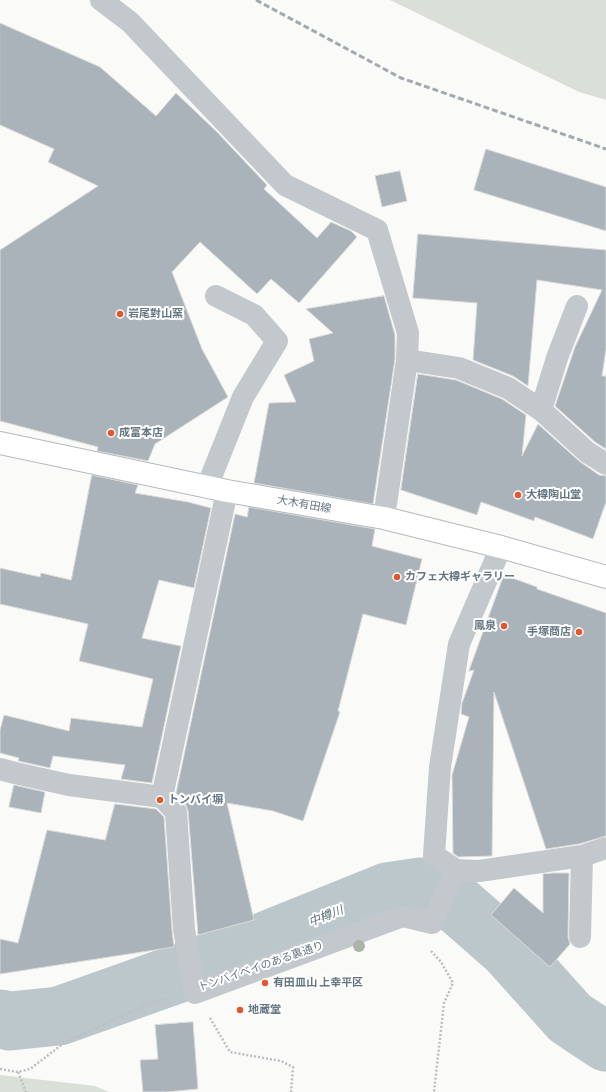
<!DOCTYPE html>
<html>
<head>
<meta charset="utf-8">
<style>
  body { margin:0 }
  canvas { display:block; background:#fafaf8 }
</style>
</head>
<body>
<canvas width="606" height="1092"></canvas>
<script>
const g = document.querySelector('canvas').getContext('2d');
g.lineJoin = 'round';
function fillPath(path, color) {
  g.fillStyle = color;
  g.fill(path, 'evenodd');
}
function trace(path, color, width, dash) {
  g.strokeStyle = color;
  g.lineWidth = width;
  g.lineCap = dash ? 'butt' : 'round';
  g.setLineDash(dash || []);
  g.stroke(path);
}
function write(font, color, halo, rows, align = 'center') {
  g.font = font + ' Poppins,"Noto Sans JP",sans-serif';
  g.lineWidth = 4;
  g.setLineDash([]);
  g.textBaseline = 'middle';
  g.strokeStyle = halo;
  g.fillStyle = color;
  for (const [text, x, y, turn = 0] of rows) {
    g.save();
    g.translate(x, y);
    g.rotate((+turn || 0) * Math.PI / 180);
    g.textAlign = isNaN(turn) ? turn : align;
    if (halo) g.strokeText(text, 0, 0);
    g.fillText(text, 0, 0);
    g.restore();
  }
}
const green = new Path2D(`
  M 390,0 L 606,0 L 606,100 L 579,92 Z
  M 0,1075 L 95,1086 L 109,1092 L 0,1092 Z`);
const river = new Path2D(`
  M 0,1019 L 10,1021 L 59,1016 L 233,954 L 387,892 L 421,887 L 459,906 L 508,949 L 570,1018 L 606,1042`);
const building = new Path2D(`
  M 0,23 L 100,67 L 156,116 L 176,93 L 216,131 L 267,185 L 264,189 L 317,238 L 331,222 L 351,231 L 357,237 L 299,303 L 271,279 L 257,294 L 200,242 L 172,272 L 202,349 L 228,397 L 155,444 L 148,461 L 97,451 L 98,447 L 0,421 L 0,250 L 98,186 L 48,162 L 54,149 L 0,125 Z
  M 486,149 L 606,187 L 606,231 L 474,190 Z
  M 400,171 L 407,201 L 382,207 L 375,176 Z
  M 418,234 L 606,250 L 606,349 L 602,376 L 606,376 L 606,449 L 595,442 L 555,406 L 575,347 L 602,290 L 537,280 L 528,386 L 513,376 L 473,360 L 477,303 L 413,298 Z
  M 384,296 L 395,335 L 395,359 L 373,504 L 254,483 L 269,403 L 296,402 L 284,375 L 314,361 L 309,339 L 333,333 L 306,309 Z
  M 418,374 L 456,380 L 502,399 L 526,415 L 522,456 L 538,424 L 579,461 L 599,475 L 606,476 L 606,502 L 593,539 L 535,517 L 534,521 L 481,502 L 477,515 L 401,490 Z
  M 92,475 L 138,485 L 135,493 L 188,502 L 211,508 L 194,588 L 159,580 L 142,638 L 181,646 L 152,783 L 121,779 L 125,765 L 53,756 L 50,768 L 18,761 L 19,758 L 0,753 L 0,730 L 4,715 L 69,731 L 71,718 L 142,727 L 153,679 L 79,661 L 88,624 L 0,604 L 0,568 L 40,577 L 41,573 L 71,580 Z
  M 249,507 L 375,529 L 372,546 L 422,559 L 406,625 L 363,614 L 338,711 L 340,712 L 303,821 L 273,811 L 227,803 L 254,920 L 198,935 L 188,811 L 185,803 L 176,793 L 235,514 L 247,517 Z
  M 504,575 L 537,587 L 537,589 L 606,613 L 606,836 L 579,844 L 546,849 L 494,692 L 492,856 L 458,857 L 453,853 L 452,775 L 469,717 L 461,714 L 462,703 L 474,670 L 469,671 Z
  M 14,785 L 45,792 L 41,813 L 9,807 Z
  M 115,804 L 156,809 L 164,817 L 172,930 L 174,947 L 0,974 L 0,939 L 18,943 L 47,830 L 105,840 Z
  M 554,873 L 569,873 L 568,937 L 570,944 L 550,967 L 491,915 L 514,888 L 543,913 L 543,874 Z
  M 193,1022 L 198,1089 L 166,1092 L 143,1092 L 140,1060 L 158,1059 L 155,1025 Z`);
const path = new Path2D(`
  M 431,951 L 441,962 L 453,983 L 444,1003 L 434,1092
  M 210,1018 L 230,1052 L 281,1061 L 293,1067 L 291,1092
  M 0,1069 L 18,1072 L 30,1069 L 64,1043 L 143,1006 L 168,998
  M 18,1072 L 26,1092`);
const minor = new Path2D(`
  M 101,0 L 130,22 L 285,185 L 377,230 L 408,333 L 407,360
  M 541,410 L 557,358 L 577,306
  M 207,487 L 243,397 L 277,341 L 254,315 L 216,296
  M 384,518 L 407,360 L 459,368 L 508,388 L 541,410 L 587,452 L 606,464
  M 501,547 L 459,644 L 440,767 L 434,855 L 456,870 L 479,871 L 582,856 L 606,848
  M 0,769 L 15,773 L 69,785 L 162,797 L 176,812 L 184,929 L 195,993 L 403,916 L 432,923 L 456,870
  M 162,797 L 227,491
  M 580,937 L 582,856`);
const secondary = new Path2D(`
  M 0,443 L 227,491 L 384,518 L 501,547 L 606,577`);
const rail = new Path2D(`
  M 256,0 L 401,78 L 606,149`);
const trees = [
  [359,946]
];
const markers = [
  [120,314,4,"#e4572e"],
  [111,433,4,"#e4572e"],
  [518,495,4,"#e4572e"],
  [397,577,4,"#e4572e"],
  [504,626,4,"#e4572e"],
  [579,632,4,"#e4572e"],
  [160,800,4,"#e4572e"],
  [265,983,4,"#e4572e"],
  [240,1010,4,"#e4572e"]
];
const poiNames = [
  ["岩尾對山窯",128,314],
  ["成富本店",119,433],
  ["大樽陶山堂",526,495],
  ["カフェ大樽ギャラリー",405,577],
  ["鳳泉",496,626,"right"],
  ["手塚商店",571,632,"right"],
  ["トンバイ塀",168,800],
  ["有田皿山 上幸平区",273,983],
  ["地蔵堂",248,1010]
];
const streetNames = [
  ["大木有田線",304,505,10],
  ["トンバイベイのある裏通り",261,967,-19]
];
const waterNames = [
  ["中樽川",326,917,-22]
];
fillPath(green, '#dadfd7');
trace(river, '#bbc7cb', 59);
fillPath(building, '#aab3b9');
trace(building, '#dcdcda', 1);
trace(secondary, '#b3babf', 24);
trace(path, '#bbbfc2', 2.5, [2, 2]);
trace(minor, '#c3c8cc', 22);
trace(secondary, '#fff', 22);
trace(rail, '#a2aab0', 3, [6, 3]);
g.fillStyle = '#aab4a7';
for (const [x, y] of trees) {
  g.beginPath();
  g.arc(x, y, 6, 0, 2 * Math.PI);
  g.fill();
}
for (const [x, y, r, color] of markers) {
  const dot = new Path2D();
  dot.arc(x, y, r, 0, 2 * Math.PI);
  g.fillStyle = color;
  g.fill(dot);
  trace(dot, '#fff', 1.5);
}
write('bold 11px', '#657683', '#fff', poiNames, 'left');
write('11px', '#657683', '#fff', streetNames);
write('italic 12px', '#60757c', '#fff', waterNames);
</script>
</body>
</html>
